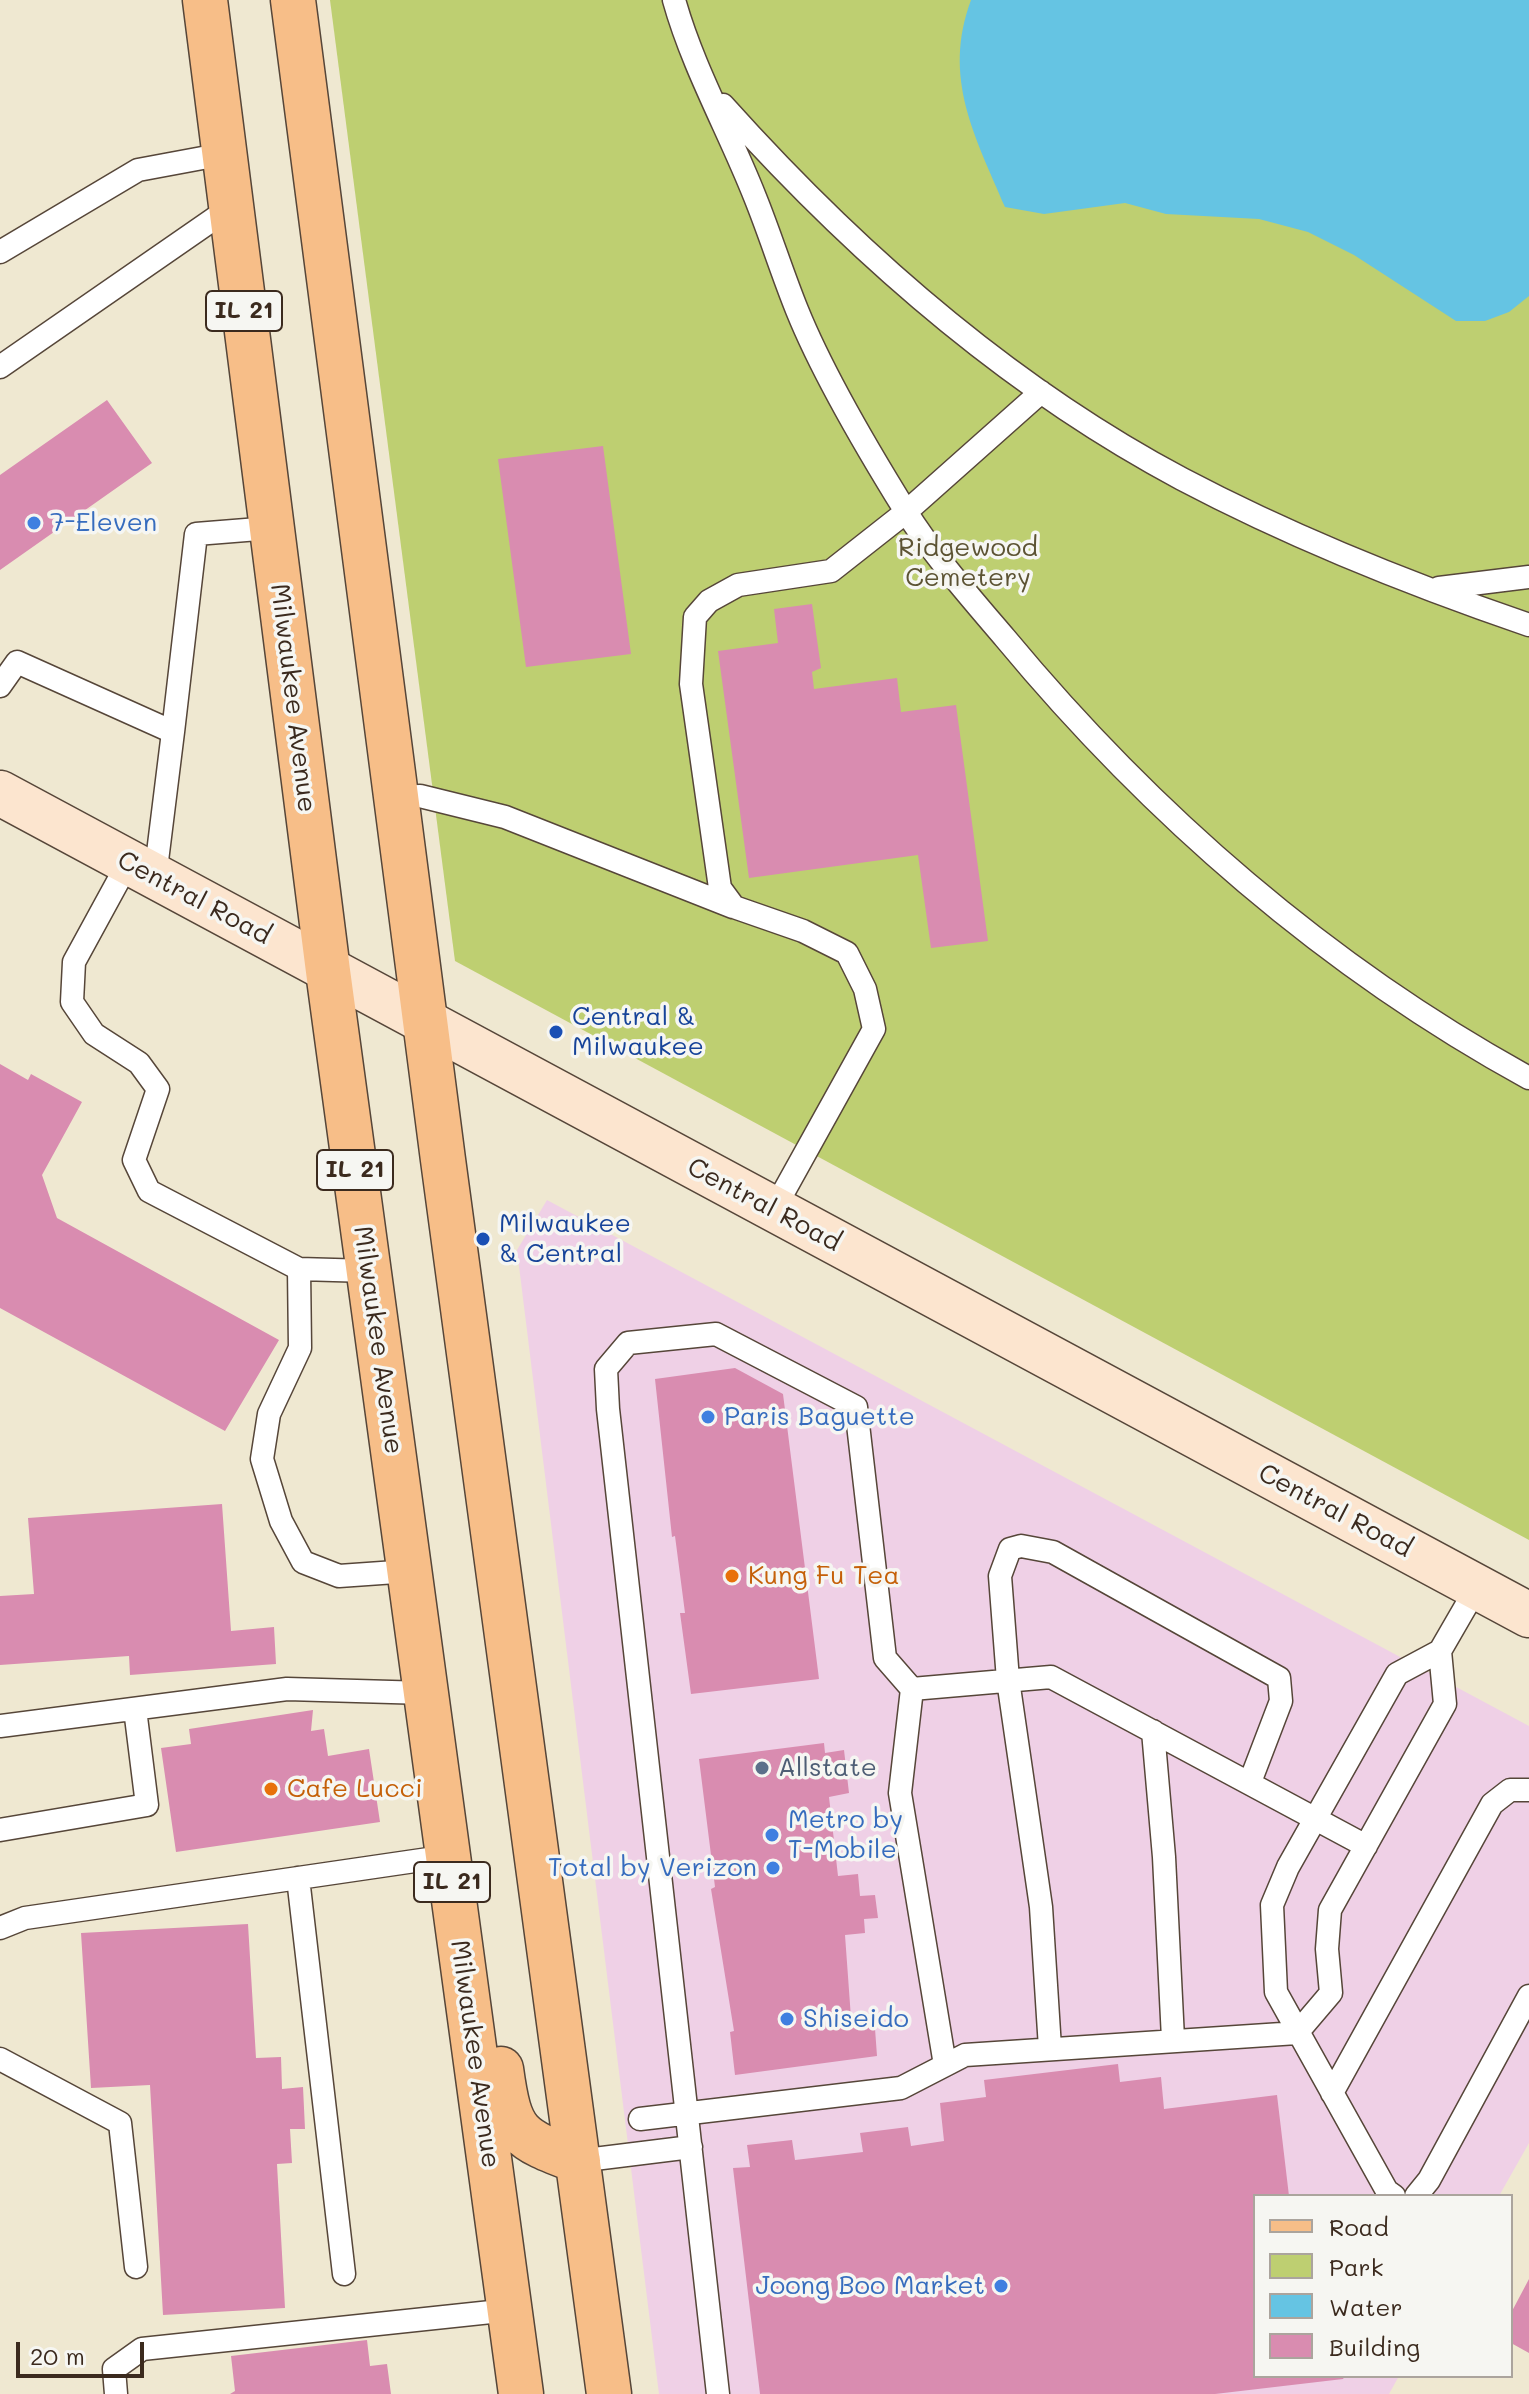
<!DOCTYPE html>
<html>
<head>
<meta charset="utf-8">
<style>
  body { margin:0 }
  #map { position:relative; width:1529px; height:2394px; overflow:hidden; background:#efe8d1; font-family:Mali,sans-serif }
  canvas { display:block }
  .legend { position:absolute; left:1253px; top:2194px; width:260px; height:184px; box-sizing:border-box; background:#f6f6f2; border:2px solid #aba49d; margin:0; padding:10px 14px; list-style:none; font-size:24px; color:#3b2a1e }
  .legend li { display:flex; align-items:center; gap:16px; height:40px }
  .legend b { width:40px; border:2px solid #aba49d }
  .scale { position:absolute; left:16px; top:2342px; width:128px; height:36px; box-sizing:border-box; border:4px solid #3b2a1e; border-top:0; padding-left:10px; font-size:24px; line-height:28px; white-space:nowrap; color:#3b2a1e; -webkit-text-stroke:6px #f6f6f2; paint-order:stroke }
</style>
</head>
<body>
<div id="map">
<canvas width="1529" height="2394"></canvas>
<ul class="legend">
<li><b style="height:10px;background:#f7be88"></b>Road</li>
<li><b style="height:22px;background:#becf71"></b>Park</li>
<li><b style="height:22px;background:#65c4e3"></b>Water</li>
<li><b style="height:22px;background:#d98cb0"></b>Building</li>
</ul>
<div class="scale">20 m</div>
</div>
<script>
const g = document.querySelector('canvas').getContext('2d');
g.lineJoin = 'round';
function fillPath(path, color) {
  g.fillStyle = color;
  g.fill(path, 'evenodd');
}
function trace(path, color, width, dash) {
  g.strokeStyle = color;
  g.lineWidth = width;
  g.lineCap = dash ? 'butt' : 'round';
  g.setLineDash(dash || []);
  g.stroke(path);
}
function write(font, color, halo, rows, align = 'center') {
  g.font = font + ' Mali,sans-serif';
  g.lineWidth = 7;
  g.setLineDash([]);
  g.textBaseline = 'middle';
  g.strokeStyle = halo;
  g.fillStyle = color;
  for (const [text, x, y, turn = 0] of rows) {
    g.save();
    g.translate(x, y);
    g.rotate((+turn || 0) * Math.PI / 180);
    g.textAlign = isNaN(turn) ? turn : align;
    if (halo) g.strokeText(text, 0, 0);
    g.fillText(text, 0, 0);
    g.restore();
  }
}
const built = new Path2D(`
  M 547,1200 L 1529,1726 L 1529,2143 L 1499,2196 L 1255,2196 L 1255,2376 L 1399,2376 L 1389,2394 L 659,2394 L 517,1250 Z`);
const green = new Path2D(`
  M 330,0 L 1529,0 L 1529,1540 L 455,961 Z`);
const water = new Path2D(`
  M 971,0 L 1529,0 L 1529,296 L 1509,312 L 1485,321 L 1456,321 L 1354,255 L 1308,232 L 1259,219 L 1166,214 L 1125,203 L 1044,214 L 1005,207 C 975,136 942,78 971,0 Z`);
const building = new Path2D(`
  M 107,400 L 152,463 L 0,570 L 0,475 Z
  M 603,446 L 631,654 L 526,667 L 498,459 Z
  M 812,604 L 821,668 L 812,672 L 814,689 L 897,678 L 901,712 L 956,705 L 988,941 L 931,948 L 918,855 L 749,878 L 718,651 L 778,643 L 774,609 Z
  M 0,1064 L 28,1080 L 31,1074 L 82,1102 L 42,1175 L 57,1218 L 279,1340 L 225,1431 L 0,1308 Z
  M 735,1368 L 783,1394 L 819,1679 L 691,1694 L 680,1613 L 685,1613 L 675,1536 L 672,1537 L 655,1379 Z
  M 222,1504 L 231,1631 L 274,1627 L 276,1664 L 130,1675 L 129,1656 L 0,1665 L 0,1596 L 34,1594 L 28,1518 Z
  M 313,1710 L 311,1731 L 324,1729 L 328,1756 L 369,1749 L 380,1822 L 176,1852 L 161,1748 L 191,1744 L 189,1729 Z
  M 824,1743 L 825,1753 L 844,1750 L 849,1793 L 829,1797 L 838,1876 L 858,1874 L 860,1896 L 875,1895 L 878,1918 L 864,1919 L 865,1933 L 845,1935 L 851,2018 L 874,2015 L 877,2056 L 735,2075 L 730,2032 L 734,2031 L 711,1889 L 715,1887 L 699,1759 Z
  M 248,1924 L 256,2058 L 281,2057 L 282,2089 L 303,2087 L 305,2129 L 290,2129 L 292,2163 L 277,2164 L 285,2308 L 163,2315 L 150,2085 L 91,2088 L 81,1933 Z
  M 1118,2064 L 1120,2082 L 1161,2077 L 1164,2109 L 1277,2095 L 1289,2196 L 1255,2196 L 1255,2376 L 1345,2376 L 1343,2379 L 1215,2394 L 760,2394 L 733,2168 L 750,2167 L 747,2145 L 792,2140 L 795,2160 L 863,2152 L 860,2133 L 908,2127 L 911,2146 L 944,2141 L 940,2103 L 986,2097 L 984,2080 Z
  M 1529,2279 L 1529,2353 L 1511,2343 L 1511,2313 Z
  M 367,2340 L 370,2366 L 387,2364 L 391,2394 L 230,2394 L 235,2391 L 231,2356 Z`);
const service = new Path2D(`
  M 674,0 C 693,68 729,131 755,197 C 770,234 782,273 797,310 C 822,372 869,452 905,510 C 933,555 970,597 1005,638 C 1151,814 1328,968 1529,1078
  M 723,105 C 854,251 1009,387 1182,479 C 1292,537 1412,585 1529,625
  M 0,252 L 138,170 L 224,154
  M 0,367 L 231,207
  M 1439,588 L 1529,577
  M 0,686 L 17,662 L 173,732 L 155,877
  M 173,732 L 196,534 L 271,528
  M 396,797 L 420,796 L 505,817 L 733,907
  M 128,863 L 74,962 L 72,1002 L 94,1034 L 139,1063 L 158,1089 L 134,1160 L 149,1191 L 299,1269 L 369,1271
  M 773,1211 L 874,1029 L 865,989 L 847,953 L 803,931 L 734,907 L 720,888 L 691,684 L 695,617 L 709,601 L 738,585 L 831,571 L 906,512 L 1041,392
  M 299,1269 L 300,1348 L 269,1414 L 262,1459 L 281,1521 L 303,1562 L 339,1576 L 410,1571
  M 1440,1651 L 1477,1587
  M 912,1689 L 900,1793 L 945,2065
  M 0,1726 L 287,1689 L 426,1693
  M 1153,1731 L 1164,1857 L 1173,2039
  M 0,1830 L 147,1805 L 135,1709
  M 298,1878 L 344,2274
  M 0,1928 L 25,1918 L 449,1856
  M 1050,2048 L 1041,1907 L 1008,1680 L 1000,1576 L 1010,1549 L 1021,1546 L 1053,1552 L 1279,1678 L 1281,1701 L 1250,1782
  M 0,2059 L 120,2123 L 136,2267
  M 1332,2093 L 1492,1804 L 1510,1790 L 1529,1790
  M 640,2119 L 901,2088 L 965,2055 L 1297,2033 L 1331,1993 L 1327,1949 L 1330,1910 L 1445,1704 L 1440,1651 L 1397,1674 L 1288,1867 L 1272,1905 L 1276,1992 L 1387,2191 L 1394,2196
  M 578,2161 L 691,2147
  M 1416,2196 L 1429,2180 L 1529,1996
  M 116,2394 L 114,2369 L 142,2349 L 510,2310
  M 718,2394 L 608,1409 L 606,1369 L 628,1343 L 716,1334 L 856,1407 L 885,1658 L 912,1689 L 1051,1677 L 1366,1846`);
const secondary = new Path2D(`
  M 0,793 L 1529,1615`);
const primary = new Path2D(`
  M 205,0 L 328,971 L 521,2394
  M 293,0 C 393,799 501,1596 609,2394
  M 501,2069 C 510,2135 517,2138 578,2161`);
const markers = [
  [34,523,8,"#3f7fe0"],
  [556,1032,8,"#1a4fb4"],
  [483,1239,8,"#1a4fb4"],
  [708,1417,8,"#3f7fe0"],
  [732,1576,8,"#e8710a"],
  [762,1768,8,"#5c6f8a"],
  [271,1789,8,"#e8710a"],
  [772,1835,8,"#3f7fe0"],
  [773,1868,8,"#3f7fe0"],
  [787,2019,8,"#3f7fe0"],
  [1001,2286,8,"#3f7fe0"]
];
const shields = [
  [244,311,76],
  [355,1170,76],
  [452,1882,76]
];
const shieldNames = [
  ["IL 21",244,311],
  ["IL 21",355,1170],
  ["IL 21",452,1882]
];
const shopNames = [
  ["7-Eleven",50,523],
  ["Paris Baguette",724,1417],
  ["Metro by",788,1820],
  ["T-Mobile",788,1850],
  ["Total by Verizon",757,1868,"right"],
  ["Shiseido",803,2019],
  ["Joong Boo Market",985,2286,"right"]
];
const parkNames = [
  ["Ridgewood",968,548],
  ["Cemetery",968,578]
];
const streetNames = [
  ["Milwaukee Avenue",293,698,83],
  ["Central Road",194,898,28],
  ["Central Road",764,1205,28],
  ["Milwaukee Avenue",378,1340,82],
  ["Central Road",1335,1511,28],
  ["Milwaukee Avenue",475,2054,82]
];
const transitNames = [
  ["Central &",572,1017],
  ["Milwaukee",572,1047],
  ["Milwaukee",499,1224],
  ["& Central",499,1254]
];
const foodNames = [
  ["Kung Fu Tea",748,1576],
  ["Cafe Lucci",287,1789]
];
const serviceNames = [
  ["Allstate",778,1768]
];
fillPath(built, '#efd0e6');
fillPath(green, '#becf71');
fillPath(water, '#65c4e3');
fillPath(building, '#d98cb0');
trace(service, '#564639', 25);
trace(secondary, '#564639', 47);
trace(primary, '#564639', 47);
trace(service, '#fff', 22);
trace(secondary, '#fce5cf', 44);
trace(primary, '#f7be88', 44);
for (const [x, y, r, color] of markers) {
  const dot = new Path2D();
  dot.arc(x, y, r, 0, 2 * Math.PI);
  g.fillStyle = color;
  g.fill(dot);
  trace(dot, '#f6f6f2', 3);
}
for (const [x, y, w] of shields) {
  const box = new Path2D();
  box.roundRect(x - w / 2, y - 20, w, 40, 6);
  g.fillStyle = '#f6f6f2';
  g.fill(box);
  trace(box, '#3b2a1e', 2);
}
write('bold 24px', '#3b2a1e', null, shieldNames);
write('26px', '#366cbe', '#f6f6f2', shopNames, 'left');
write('26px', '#5c5333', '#f6f6f2', parkNames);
write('26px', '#3b2a1e', '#f6f6f2', streetNames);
write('26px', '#164399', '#f6f6f2', transitNames, 'left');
write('26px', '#c56008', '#f6f6f2', foodNames, 'left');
write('26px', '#4e5e75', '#f6f6f2', serviceNames, 'left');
</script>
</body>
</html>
